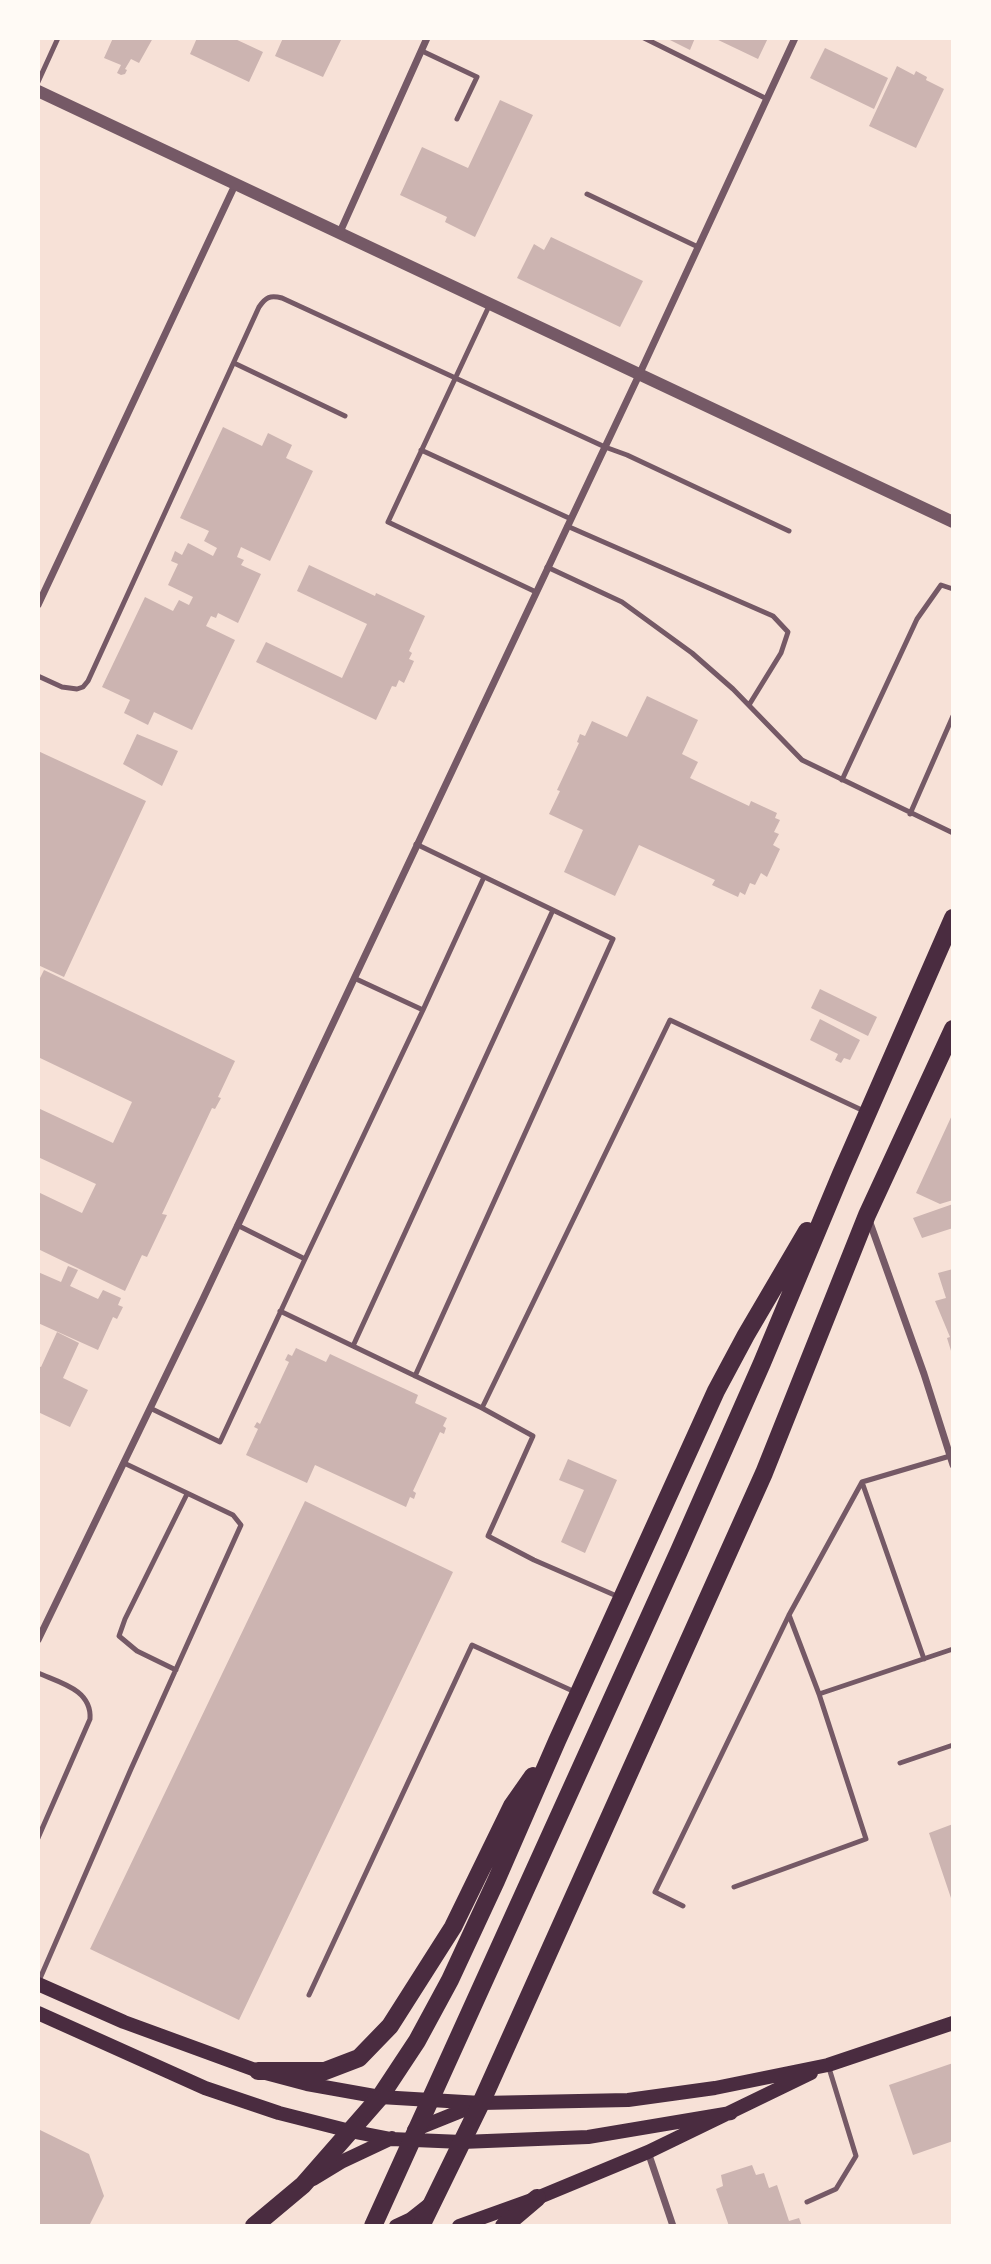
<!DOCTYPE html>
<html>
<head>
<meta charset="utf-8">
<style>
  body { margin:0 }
  #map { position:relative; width:991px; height:2264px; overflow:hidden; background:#f7e1d7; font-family:Georgia,serif }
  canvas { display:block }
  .frame { position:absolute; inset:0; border:40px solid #fffaf5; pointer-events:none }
</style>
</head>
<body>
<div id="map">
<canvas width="991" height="2264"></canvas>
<div class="frame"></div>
</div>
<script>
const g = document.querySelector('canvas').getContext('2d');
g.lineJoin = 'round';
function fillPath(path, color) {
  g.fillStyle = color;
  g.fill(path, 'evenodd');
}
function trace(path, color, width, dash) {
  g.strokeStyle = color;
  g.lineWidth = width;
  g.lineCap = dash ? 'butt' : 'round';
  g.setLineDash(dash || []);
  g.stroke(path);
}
const building = new Path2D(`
  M 113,38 L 153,38 L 139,63 L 131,59 L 125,69 L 127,70 L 125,74 L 121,75 L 117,73 L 121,65 L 104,58 Z
  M 197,38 L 233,38 L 263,52 L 249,82 L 190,54 Z
  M 283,38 L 342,38 L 323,77 L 275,56 Z
  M 666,38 L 695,38 L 690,50 Z
  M 714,38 L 768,38 L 758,59 Z
  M 825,48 L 888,78 L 874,109 L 810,78 Z
  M 897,66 L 914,75 L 916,71 L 927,77 L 926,80 L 944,89 L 916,148 L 869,126 Z
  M 500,100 L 533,115 L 475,237 L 445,222 L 447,217 L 400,195 L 422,147 L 468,168 Z
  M 551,237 L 643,281 L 620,327 L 517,278 L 534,244 L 544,250 Z
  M 223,427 L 262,446 L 268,433 L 292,445 L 286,458 L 313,471 L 270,561 L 241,547 L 237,557 L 244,560 L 241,565 L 261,574 L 238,623 L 218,613 L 216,618 L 211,616 L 206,626 L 235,640 L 192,730 L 154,712 L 148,725 L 124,713 L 130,700 L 102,687 L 145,597 L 173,611 L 179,600 L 189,605 L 193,597 L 168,585 L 178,564 L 171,561 L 175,551 L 182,555 L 188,543 L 213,556 L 217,548 L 204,541 L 209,531 L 180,518 Z
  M 309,565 L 375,596 L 376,593 L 425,616 L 409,651 L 412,653 L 409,659 L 414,661 L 404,683 L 399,680 L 396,687 L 392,686 L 376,720 L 256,662 L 266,642 L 342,678 L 367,624 L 297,591 Z
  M 647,696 L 698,720 L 682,754 L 698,762 L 690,778 L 749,806 L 751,801 L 777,813 L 775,818 L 780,820 L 774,832 L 779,834 L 773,845 L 780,849 L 767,877 L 761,873 L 755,885 L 750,883 L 745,895 L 740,892 L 738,897 L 712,885 L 715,880 L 639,845 L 615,896 L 564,872 L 583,830 L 549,814 L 560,791 L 557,790 L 579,743 L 577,742 L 580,734 L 585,736 L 592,721 L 627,737 Z
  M 137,734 L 178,751 L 162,786 L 123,764 Z
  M 38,751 L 146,801 L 64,977 L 38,965 Z
  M 44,970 L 235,1061 L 218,1097 L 221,1098 L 215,1109 L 212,1108 L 162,1214 L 167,1215 L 147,1257 L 142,1255 L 125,1291 L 38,1249 L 38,1192 L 82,1213 L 96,1184 L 38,1157 L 38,1108 L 113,1143 L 132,1102 L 38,1057 L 38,982 Z
  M 820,989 L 877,1017 L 868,1036 L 811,1008 Z
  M 820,1019 L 860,1040 L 850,1060 L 844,1058 L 841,1063 L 835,1060 L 838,1054 L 810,1040 Z
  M 953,1113 L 953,1200 L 940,1204 L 916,1193 Z
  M 953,1204 L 953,1228 L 922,1238 L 913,1218 Z
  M 68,1266 L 78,1270 L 70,1286 L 98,1299 L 103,1290 L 121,1298 L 118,1305 L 123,1307 L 117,1319 L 113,1317 L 98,1350 L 38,1323 L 38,1272 L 61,1282 Z
  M 953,1269 L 953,1354 L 952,1354 L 947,1338 L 950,1337 L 935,1301 L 946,1298 L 938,1273 Z
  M 57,1332 L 79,1343 L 63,1378 L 88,1390 L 70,1427 L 38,1412 L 38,1366 L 41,1367 Z
  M 296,1348 L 326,1362 L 330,1354 L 418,1395 L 415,1403 L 447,1418 L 443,1426 L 446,1428 L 444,1434 L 440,1432 L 413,1491 L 416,1493 L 414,1499 L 410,1497 L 406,1507 L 315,1465 L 307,1483 L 246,1455 L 258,1429 L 254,1427 L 257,1422 L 260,1424 L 289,1362 L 285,1360 L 288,1354 L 292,1356 Z
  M 568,1459 L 617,1480 L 585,1553 L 561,1542 L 584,1490 L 559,1480 Z
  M 305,1501 L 453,1572 L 239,2020 L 90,1949 Z
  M 953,1824 L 953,1901 L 952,1901 L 929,1833 Z
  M 953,2063 L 953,2141 L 913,2155 L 889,2085 Z
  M 38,2129 L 89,2154 L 104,2196 L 89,2226 L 38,2226 Z
  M 752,2165 L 756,2175 L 764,2173 L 769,2188 L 777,2185 L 789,2221 L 799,2218 L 802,2226 L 729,2226 L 716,2189 L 723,2186 L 721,2175 Z`);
const service = new Path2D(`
  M 644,38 L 767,99
  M 422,51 L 477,77 L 457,119
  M 38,82 L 58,38
  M 587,194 L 698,247
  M 490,304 L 388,522 L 536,592
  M 234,363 L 345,416
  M 421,450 L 571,519
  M 567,526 L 773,616 L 788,632 L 781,653 L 749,705
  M 547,567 L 622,602 L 692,653 L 733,689 L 802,760 L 953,833
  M 38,676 L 62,687 L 77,689 L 83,687 L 88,681 L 259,307 C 266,297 270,295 282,298 L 605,447 L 627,455 L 789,531
  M 842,780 L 917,619 L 941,585 L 953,589
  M 910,814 L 953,716
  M 423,1010 L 484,877
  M 305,1259 L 423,1010 L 354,978
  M 280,1311 L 482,1408 L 533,1436 L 488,1536 L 534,1560 L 619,1597
  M 353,1346 L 553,910
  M 415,1376 L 613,939 L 416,844
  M 150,1408 L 220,1442 L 305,1259 L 237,1225
  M 482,1408 L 670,1020 L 866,1112
  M 862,1482 L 924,1659
  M 789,1615 L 819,1694
  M 176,1670 L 137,1651 L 119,1636 L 125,1619 L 187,1494
  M 38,1673 C 61,1683 92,1690 90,1719 L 38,1838
  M 900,1763 L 953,1745
  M 734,1887 L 866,1839 L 819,1694 L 953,1649
  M 683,1906 L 655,1892 L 789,1615 L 862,1482 L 950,1456
  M 38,1983 L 131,1769 L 241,1525 L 233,1515 L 124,1463
  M 309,1995 L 472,1645 L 575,1692
  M 807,2202 L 836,2189 L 856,2156 L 829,2068`);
const minor = new Path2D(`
  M 340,232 L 427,38
  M 38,605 L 235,185
  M 869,1220 L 924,1374 L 953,1465
  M 38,1640 L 202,1301 L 639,375 L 795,38
  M 648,2152 L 673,2226`);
const tertiary = new Path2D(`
  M 38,91 L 953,522`);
const secondary = new Path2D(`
  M 38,1984 L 124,2022 L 258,2071 L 307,2084 L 380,2097 L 481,2103 L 628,2100 L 715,2088 L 828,2065 L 953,2023
  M 38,2013 L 205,2088 L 279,2113 L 350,2131 L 391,2139 L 462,2142 L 588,2137 L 731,2113
  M 414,2130 L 476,2105
  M 313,2179 L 341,2162 L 392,2138
  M 396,2226 L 411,2219 L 430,2204
  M 459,2226 L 537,2198 L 648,2152 L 811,2073`);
const primary = new Path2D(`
  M 258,2071 L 325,2071 L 359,2058 L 390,2026 L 453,1927 L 512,1806 L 533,1776
  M 254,2226 L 303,2185 L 380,2097 L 417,2041 L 450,1980 L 496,1881 L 557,1741 L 716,1391 L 746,1335 L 807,1231
  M 373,2226 L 679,1551 L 762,1363 L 841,1174 L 953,918
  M 421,2226 L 481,2103 L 764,1473 L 867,1215 L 953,1029
  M 504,2226 L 537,2198`);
fillPath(building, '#ccb4b1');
trace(service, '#755966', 5);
trace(minor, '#755966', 7);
trace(tertiary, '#755966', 12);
trace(secondary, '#4a2c40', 14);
trace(primary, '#4a2c40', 18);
</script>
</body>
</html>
